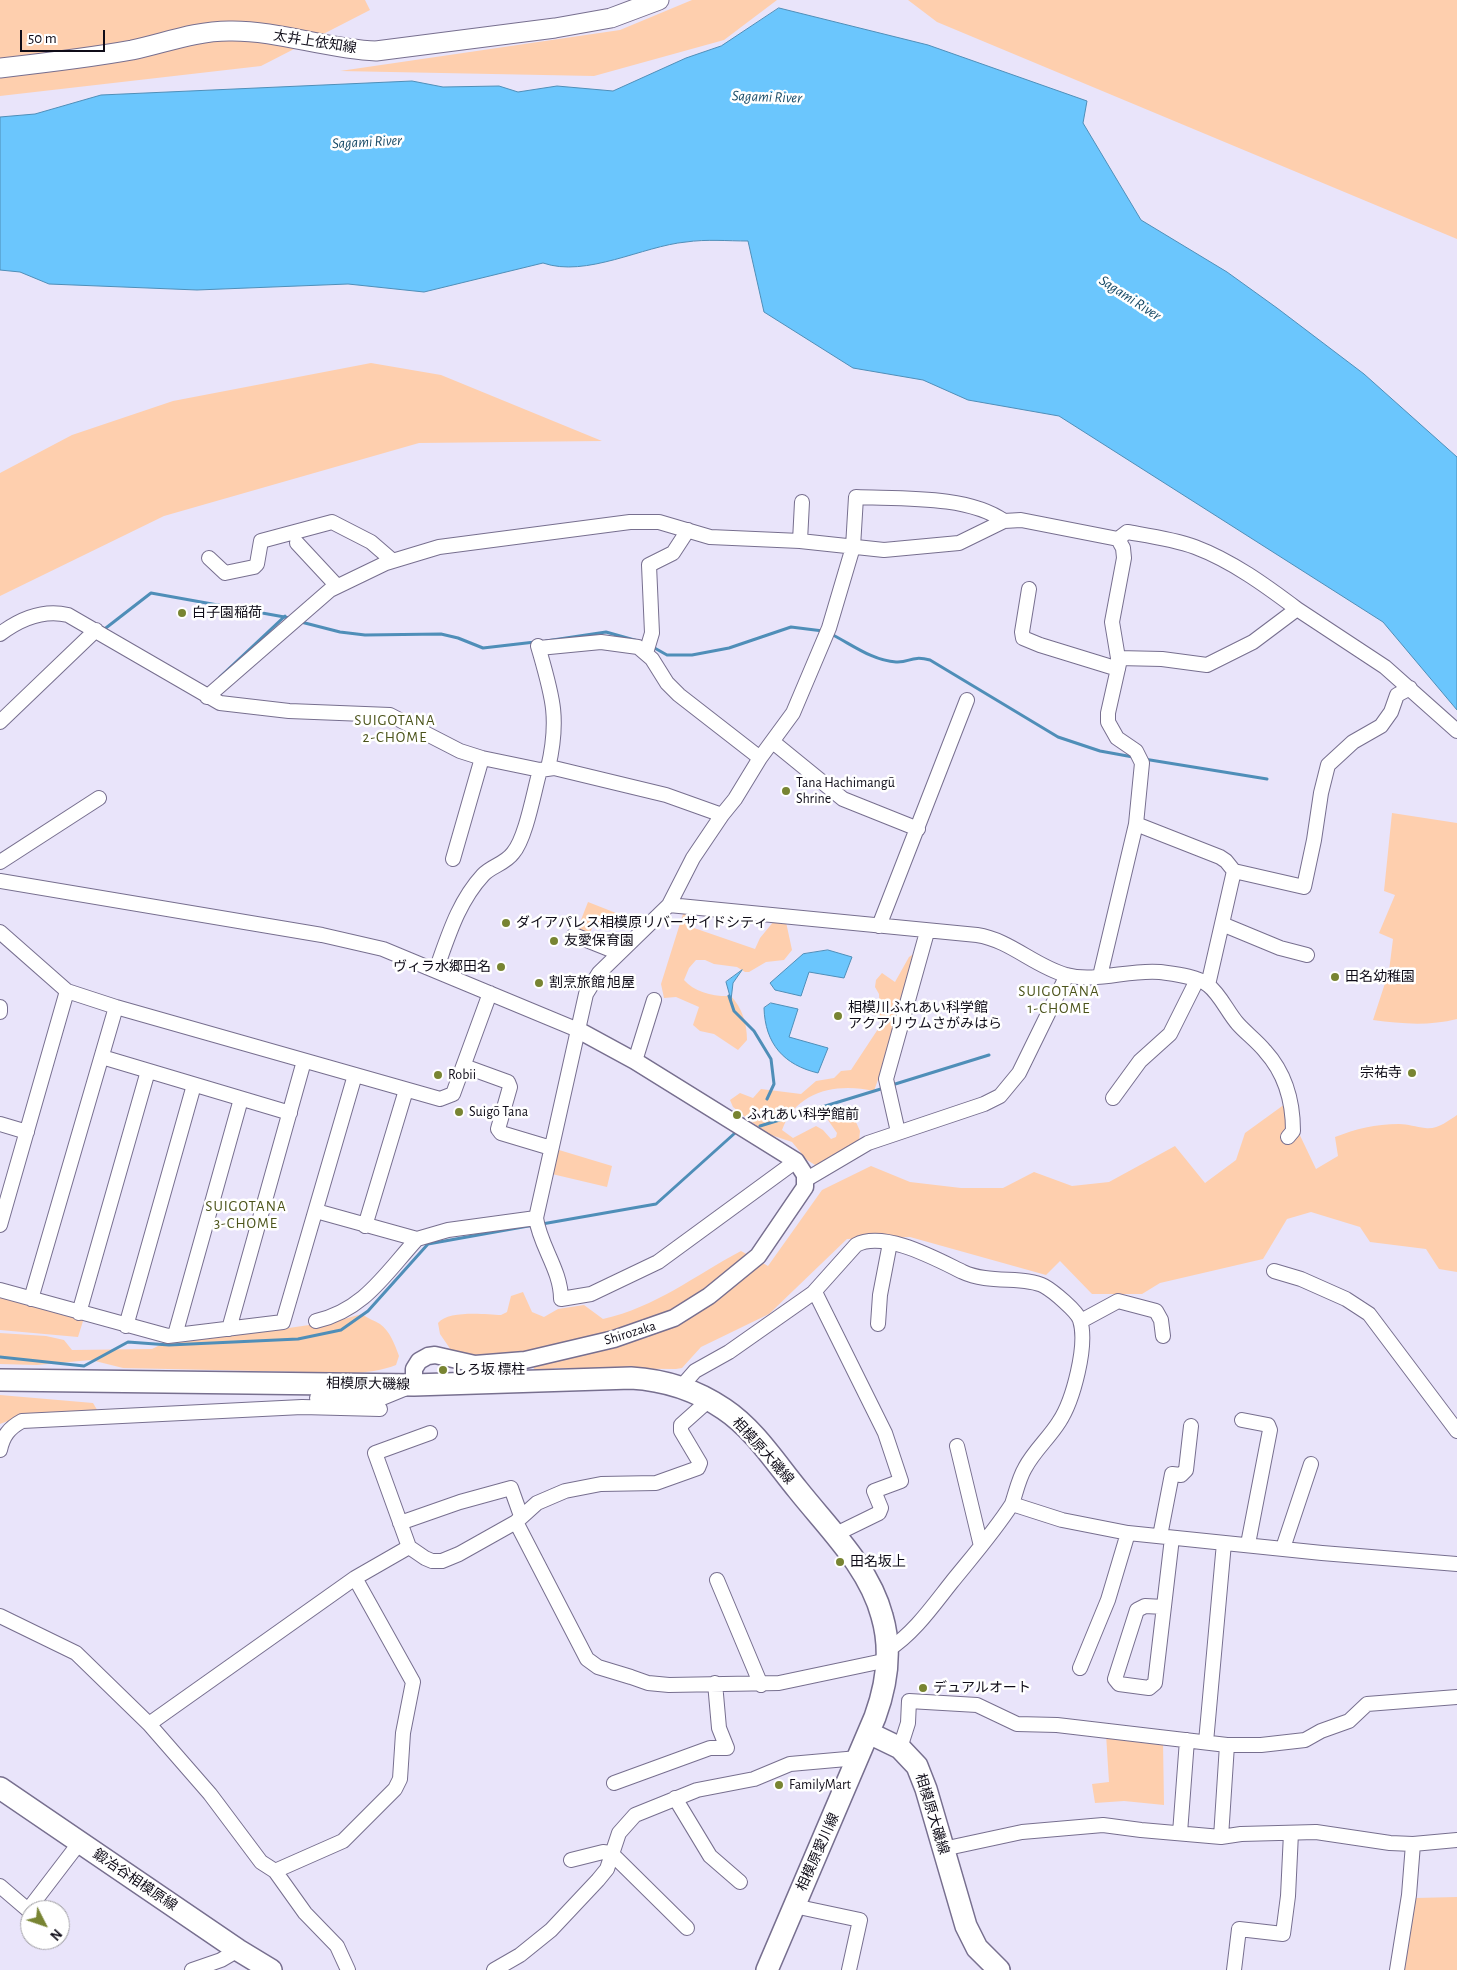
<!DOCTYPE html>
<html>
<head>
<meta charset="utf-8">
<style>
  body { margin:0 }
  #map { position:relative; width:1457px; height:1970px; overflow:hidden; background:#e9e4fa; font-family:"Alegreya Sans",sans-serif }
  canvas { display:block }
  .north { position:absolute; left:20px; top:1900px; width:50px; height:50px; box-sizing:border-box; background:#fff; border:1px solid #9f9ea3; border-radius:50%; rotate:131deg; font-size:14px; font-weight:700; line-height:20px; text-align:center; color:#0f0c18 }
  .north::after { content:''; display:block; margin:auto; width:18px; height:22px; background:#788432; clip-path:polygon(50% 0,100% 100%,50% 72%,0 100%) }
  .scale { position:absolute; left:20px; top:30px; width:85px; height:22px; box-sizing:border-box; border:2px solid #0f0c18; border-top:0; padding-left:6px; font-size:15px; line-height:18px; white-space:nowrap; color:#0f0c18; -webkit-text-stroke:4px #fff; paint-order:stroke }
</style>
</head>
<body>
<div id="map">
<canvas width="1457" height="1970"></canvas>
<div class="north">N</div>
<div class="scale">50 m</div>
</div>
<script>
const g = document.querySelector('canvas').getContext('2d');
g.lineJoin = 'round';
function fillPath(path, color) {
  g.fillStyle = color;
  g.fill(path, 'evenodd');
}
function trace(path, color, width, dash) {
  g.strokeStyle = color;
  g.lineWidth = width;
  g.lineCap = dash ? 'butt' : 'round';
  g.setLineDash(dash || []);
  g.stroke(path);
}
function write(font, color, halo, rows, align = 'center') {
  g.font = font + ' "Alegreya Sans","Noto Sans JP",sans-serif';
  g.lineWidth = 5;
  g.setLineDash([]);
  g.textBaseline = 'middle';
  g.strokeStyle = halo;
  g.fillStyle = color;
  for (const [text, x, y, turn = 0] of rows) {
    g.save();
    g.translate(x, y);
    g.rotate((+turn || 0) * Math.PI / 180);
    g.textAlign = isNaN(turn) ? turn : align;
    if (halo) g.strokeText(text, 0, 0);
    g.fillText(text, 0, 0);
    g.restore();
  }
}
const green = new Path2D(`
  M 0,0 L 365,0 L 370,10 L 261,66 L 0,96 Z
  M 692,0 L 777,0 L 724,40 L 594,76 L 340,71 L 620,30 Z
  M 908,0 L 1457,0 L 1457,239 L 937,22 Z
  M 371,363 L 441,375 L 602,441 L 419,443 L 164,516 L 0,596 L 0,473 L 72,435 L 173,401 Z
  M 1392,813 L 1457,823 L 1457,1019 C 1429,1026 1402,1024 1373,1020 L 1389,971 L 1393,939 L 1379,933 L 1395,895 L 1384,891 Z
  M 588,902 L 616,913 L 611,927 L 595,921 L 589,935 L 577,930 Z
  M 683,914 L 692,915 L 694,928 L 755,949 L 760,938 L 774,921 L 786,922 L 792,950 L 784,960 L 766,962 L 749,972 L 745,972 L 737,967 L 714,964 L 705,960 L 696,960 L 689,968 L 684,980 C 694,992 715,997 731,996 C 742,1008 747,1023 747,1040 L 738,1050 L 714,1034 L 700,1031 L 693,1025 L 699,1007 L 676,997 L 664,998 L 661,984 Z
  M 915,953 L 887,1054 L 874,1091 C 837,1083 797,1090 782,1130 L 793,1138 L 816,1126 L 823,1130 L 831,1139 L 836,1137 L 837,1133 L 828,1120 L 834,1110 L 842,1108 L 851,1111 L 860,1131 L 859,1141 L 820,1168 L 807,1160 L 792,1142 L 768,1134 L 749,1120 L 733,1107 L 730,1100 L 740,1093 L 753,1098 L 761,1089 L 801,1094 L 816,1081 L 834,1078 L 841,1071 L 851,1070 L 880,1026 L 879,994 L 875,987 L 876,980 L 882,973 L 895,982 L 909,957 Z
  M 1285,1104 L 1316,1169 L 1338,1156 L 1335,1137 C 1356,1129 1375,1124 1399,1124 C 1408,1124 1416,1127 1425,1128 C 1437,1130 1448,1121 1457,1115 L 1457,1272 L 1439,1269 L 1426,1249 L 1370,1242 L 1360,1227 L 1311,1212 L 1287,1219 L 1263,1259 L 1160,1283 L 1142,1294 L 1092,1294 L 1060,1261 L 1046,1275 L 910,1237 L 847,1239 L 769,1314 L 701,1347 L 682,1368 L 676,1369 L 557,1368 L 535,1371 L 533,1366 L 649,1337 L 653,1332 L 561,1349 L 485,1358 L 453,1353 L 440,1334 L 438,1323 C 448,1310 485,1314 501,1315 L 507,1312 L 511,1296 L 523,1292 L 532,1312 L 544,1317 L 558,1309 L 584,1305 L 603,1319 C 656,1307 694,1276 741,1251 L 768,1266 L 822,1190 L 871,1166 L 910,1182 L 961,1188 L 1003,1188 L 1034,1172 L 1072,1186 L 1109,1182 L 1175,1146 L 1205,1183 L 1236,1160 L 1245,1133 Z
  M 559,1150 L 612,1166 L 607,1187 L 552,1174 Z
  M 0,1295 L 84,1318 L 78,1337 L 0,1330 Z
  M 362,1314 C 368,1319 374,1320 380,1324 C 390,1331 395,1345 399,1356 L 396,1365 C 385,1370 363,1373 351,1373 L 123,1368 L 91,1360 L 37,1365 L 0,1364 L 0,1333 L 46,1336 L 64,1340 L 72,1350 L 152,1349 L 164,1343 L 185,1338 L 261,1332 L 337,1321 Z
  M 0,1395 L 93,1403 L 99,1413 L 21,1416 L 0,1424 Z
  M 1106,1734 L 1163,1741 L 1164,1805 L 1124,1801 L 1095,1803 L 1092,1784 L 1109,1782 Z
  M 1457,1897 L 1457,1970 L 1402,1970 L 1415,1898 Z`);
const water = new Path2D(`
  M 779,8 L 928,45 L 1087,101 L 1083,123 L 1141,220 L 1227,272 L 1277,308 L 1364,374 L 1457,457 L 1457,710 L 1383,622 L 1059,416 L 968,400 L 923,380 L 853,368 L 764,312 L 748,241 C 728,241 706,239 686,242 C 643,246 586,278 543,263 L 424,292 L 348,284 L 197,290 L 49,284 L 20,272 L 0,270 L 0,117 L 35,114 L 101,95 L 412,81 L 443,87 L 499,86 L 518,92 L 557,86 L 613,91 L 686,58 L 721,46 Z
  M 828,950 L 852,957 L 844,978 L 809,972 L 801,996 L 775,990 L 770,983 L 803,954 Z
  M 742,970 L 733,983 L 731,1000 L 726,982 Z
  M 771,1003 L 798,1009 L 789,1037 L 828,1048 L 818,1073 C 784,1065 765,1044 764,1008 Z`);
const stream = new Path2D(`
  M 301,622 L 340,632 L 365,635 L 441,634 L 458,638 L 483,648 L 535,642
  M 102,631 L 151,593 L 290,618
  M 831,634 C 851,644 873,661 896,662 C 910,663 911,655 930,660 L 1058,737 L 1100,751 L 1133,757
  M 546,641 L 606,632 L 638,641
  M 651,646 L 667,655 L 692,655 L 729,648 L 791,627 L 823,631
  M 220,677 L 285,616
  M 1144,759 L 1267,779
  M 729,996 L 734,1011 L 754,1031 L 771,1059 L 774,1084 L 767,1099
  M 892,1085 L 989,1055
  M 760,1126 L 884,1088
  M 542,1224 L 656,1204 L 735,1133
  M 0,1357 L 84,1366 L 128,1342 L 169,1345 L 298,1339 L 341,1330 L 368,1311 L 428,1244 L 534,1225`);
const minor = new Path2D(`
  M 1118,539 L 1127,532 C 1150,536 1173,539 1195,547 C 1232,561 1265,585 1297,609
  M 800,541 L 802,502
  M 297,543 L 337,586
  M 209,558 L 225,573 L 254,567 L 257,564 L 261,541 L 332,522 L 371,542 L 393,561
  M 1029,589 L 1022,632 L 1023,638 L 1040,645 L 1118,669
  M 0,634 C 20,619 43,609 68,615 L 220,703 L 289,711 L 390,715 L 460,751 L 482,758 L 540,770 L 554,768 L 666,795 L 722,815 L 735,799 L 760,758 L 679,695 L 667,683 L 652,659 L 638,647 L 601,642 L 539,648
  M 538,646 C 552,695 560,717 548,768
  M 646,653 L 652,633 L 649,565 L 673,553 L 688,530
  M 1118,658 L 1162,659 L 1207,665 L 1253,642 L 1297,609 L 1385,667 L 1457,731
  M 207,697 L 330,590 L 386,563 L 439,547 L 630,522 L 659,522 L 710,537 L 800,541 L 884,550 L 959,543 L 1004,521 L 1021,520 L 1118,539 L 1123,548 L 1124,558 L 1112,622 L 1119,664 L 1108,713 L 1108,722 L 1117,738 L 1136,751 L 1142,763 L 1136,824 L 1100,976
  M 0,722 L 96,630
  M 773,742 L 843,799 L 918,829
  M 760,758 L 793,713 L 829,628 L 853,547 L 856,497 C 900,499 968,495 1004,521
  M 1136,824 L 1220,857 L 1226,861 L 1234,871 L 1208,985
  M 453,859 L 482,758
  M 0,862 L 99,798
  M 1234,871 L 1304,887 L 1314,840 L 1321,793 L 1328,765 L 1353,742 L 1381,726 L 1391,712 L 1397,695 L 1410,688
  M 0,881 L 322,935 L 383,949 L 578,1030
  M 669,905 L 693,858 L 722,815
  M 1222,924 L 1280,948 L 1307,955
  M 879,926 L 967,700
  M 0,932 L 67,991 L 116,1007 L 440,1099 L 453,1094 L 490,993
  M 574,935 L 619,953
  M 436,970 C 448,937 458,902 483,875 C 491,866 505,864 513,853 C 526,838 534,791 540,770
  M 0,1007 L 0,1012
  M 102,1057 L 290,1113
  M 635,1061 L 654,1000
  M 464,1066 L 508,1082 L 510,1087 L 498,1129 L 501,1133 L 551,1148
  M 1113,1098 L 1140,1061 L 1170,1034 L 1197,980
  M 0,1124 L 27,1132
  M 898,1132 L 886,1079 L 927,932
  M 807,1179 L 868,1143 L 984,1104 L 1000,1096 L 1019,1073 L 1067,975
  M 316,1211 L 417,1239 L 448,1230 L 536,1218 L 586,994 L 599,973 L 669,905 L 977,935 C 1010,940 1034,966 1066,975 C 1096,983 1129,969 1160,972 C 1174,974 1197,976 1208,985 C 1220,994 1228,1013 1238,1024 C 1246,1033 1257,1041 1265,1051 C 1285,1073 1293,1102 1293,1131 L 1288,1137
  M 536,1218 C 540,1246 561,1270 561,1299 L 591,1294 L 658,1262 L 796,1161
  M 0,1225 L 67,991
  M 365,1226 L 406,1090
  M 1274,1271 L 1301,1279 L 1346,1299 L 1369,1314 L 1457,1431
  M 0,1290 L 168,1336 L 283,1322 L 355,1075
  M 813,1293 L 856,1245 C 884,1230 936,1259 963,1272 C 988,1284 1026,1276 1044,1286 C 1053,1291 1077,1311 1080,1320 C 1088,1345 1073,1401 1059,1422 C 1049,1438 1034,1451 1025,1468 C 1019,1478 1016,1492 1012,1504
  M 31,1299 L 116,1007
  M 79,1313 L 148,1071
  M 316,1321 C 364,1310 385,1274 417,1239
  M 1081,1321 L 1118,1301 L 1156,1311 L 1161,1320 L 1163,1336
  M 878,1324 L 880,1295 L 890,1243
  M 126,1326 L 194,1085
  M 229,1329 L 304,1061
  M 175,1335 L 241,1099
  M 681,1387 L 695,1371 L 729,1352 L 813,1293 L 817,1296 L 885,1433 L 901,1481 L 874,1491 L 881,1508 L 879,1513 L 834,1535
  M 317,1398 L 382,1398 L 404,1389
  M 1242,1420 L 1268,1425 L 1270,1430 L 1248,1544
  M 430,1433 L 375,1453 L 409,1547 L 425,1558 L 432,1561 L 442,1561 L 459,1554 L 516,1522 L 587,1659 L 598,1667 L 631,1677 L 648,1683 L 669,1685 L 779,1683 L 888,1660
  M 957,1446 L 981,1546
  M 0,1450 C 3,1436 9,1428 22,1421 L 302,1407 L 380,1409
  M 516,1522 L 537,1503 L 565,1491 L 601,1484 L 656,1483 L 698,1468 L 700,1463 L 681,1431 L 681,1425 L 709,1400
  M 400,1523 L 460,1502 L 511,1488 L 521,1516
  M 1160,1536 L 1172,1474 L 1181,1475 L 1186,1470 L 1191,1426
  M 1283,1548 L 1311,1464
  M 717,1580 L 761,1685
  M 1164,1607 L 1145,1606 L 1137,1610 L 1115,1679 L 1119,1684 L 1149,1688 L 1155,1683 L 1172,1538
  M 0,1616 L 76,1653 L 149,1724 L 210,1794 L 261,1862 L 275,1871 L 305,1913 L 337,1946 L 348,1970
  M 888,1650 C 914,1633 932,1607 951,1583 C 972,1557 994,1532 1012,1504 L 1062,1520 L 1128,1533 L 1322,1553 L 1457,1564
  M 1080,1668 L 1108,1600 L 1128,1533
  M 149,1724 L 355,1578 L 409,1547
  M 1206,1742 L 1224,1543
  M 900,1748 L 908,1723 L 909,1701 L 977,1705 L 1017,1724 L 1057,1725 L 1227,1745 L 1261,1745 L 1305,1740 L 1321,1731 L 1349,1721 L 1367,1704 L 1457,1697
  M 614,1783 L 710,1748 L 727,1748 L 719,1728 L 715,1683
  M 675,1798 L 710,1856 L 740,1882
  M 1180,1833 L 1187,1740
  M 1221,1837 L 1227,1745
  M 943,1849 L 1022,1832 L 1103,1825 L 1141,1830 L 1221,1837 L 1241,1834 L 1316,1832 L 1390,1843 L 1413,1844 L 1457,1840
  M 571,1860 L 603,1852 L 611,1853 L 687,1928
  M 275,1871 L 343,1841 L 395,1789 L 400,1779 L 403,1733 L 413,1682 L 355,1578
  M 0,1886 L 28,1910 L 80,1842
  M 794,1906 L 860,1920 L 849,1970
  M 192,1970 L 221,1960 L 238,1950
  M 494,1970 L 520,1955 L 551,1930 L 598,1880 L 607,1869 L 619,1833 L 635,1815 L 697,1790 L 754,1779 L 790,1764 L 858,1758
  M 1234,1970 L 1239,1929 L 1283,1934 L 1288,1896 L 1291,1833
  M 1397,1970 L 1409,1895 L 1413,1844`);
const tertiary = new Path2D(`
  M 414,1385 L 414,1369 L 419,1361 L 428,1356 L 435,1355 L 475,1364 L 525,1360 L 614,1339 L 674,1318 L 709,1296 L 758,1256 L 805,1187 L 805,1175 L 796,1161 L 635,1061 L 578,1030`);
const secondary = new Path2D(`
  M 0,68 C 44,63 88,58 132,50 C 165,43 195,31 229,31 C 278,30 326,49 376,51 L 555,28 L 611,18 L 659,0`);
const primary = new Path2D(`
  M 0,1380 L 414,1385 L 631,1378 C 665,1380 696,1390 724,1409 C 754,1429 775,1462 798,1490 C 829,1529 869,1567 882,1616 C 892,1650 887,1684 875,1717 L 767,1970
  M 869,1733 L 900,1748 L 917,1766 L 926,1789 L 966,1926 L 977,1948 L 999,1970
  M 0,1788 L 238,1950 L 271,1970`);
const markers = [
  [182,613,5,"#788432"],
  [786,791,5,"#788432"],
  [506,923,5,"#788432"],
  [554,941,5,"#788432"],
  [501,967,5,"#788432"],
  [1335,977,5,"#788432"],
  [539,983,5,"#788432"],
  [838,1016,5,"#788432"],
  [1412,1073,5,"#788432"],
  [438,1075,5,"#788432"],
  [459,1112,5,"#788432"],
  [737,1115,5,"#788432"],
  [443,1370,5,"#788432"],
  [840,1562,5,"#788432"],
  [923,1688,5,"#788432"],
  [779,1785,5,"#788432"]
];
const streetNames = [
  ["太井上依知線",315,42,9],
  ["Shirozaka",630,1333,-17],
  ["相模原大磯線",368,1384,1],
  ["相模原大磯線",763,1451,48],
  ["相模原大磯線",932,1814,73],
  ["相模原愛川線",818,1852,-66],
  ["鍛冶谷相模原線",135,1880,34]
];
const poiNames = [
  ["白子園稲荷",192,613],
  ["Tana Hachimangū",796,783],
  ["Shrine",796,799],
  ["ダイアパレス相模原リバーサイドシティ",516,923],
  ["友愛保育園",564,941],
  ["ヴィラ水郷田名",491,967,"right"],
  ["田名幼稚園",1345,977],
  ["割烹旅館 旭屋",549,983],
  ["相模川ふれあい科学館",848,1008],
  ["アクアリウムさがみはら",848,1024],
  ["宗祐寺",1402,1073,"right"],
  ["Robii",448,1075],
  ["Suigō Tana",469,1112],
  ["ふれあい科学館前",747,1115],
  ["しろ坂 標柱",453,1370],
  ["田名坂上",850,1562],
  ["デュアルオート",933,1688],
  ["FamilyMart",789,1785]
];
const waterNames = [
  ["Sagami River",767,97,2],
  ["Sagami River",367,142,-3],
  ["Sagami River",1130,298,33]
];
const neighbourhoodNames = [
  ["SUIGOTANA",395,720],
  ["2-CHOME",395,737],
  ["SUIGOTANA",1059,991],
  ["1-CHOME",1059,1008],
  ["SUIGOTANA",246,1206],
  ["3-CHOME",246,1223]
];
fillPath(green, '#fecfae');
fillPath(water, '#6bc6fd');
trace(water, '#4f8eb8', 1);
trace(stream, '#4f8eb8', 3);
trace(minor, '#776f8f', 16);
trace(tertiary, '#776f8f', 19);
trace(secondary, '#776f8f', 21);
trace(primary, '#776f8f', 24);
trace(minor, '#fff', 14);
trace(tertiary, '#fff', 16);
trace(secondary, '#fff', 19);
trace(primary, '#fff', 21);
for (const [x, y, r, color] of markers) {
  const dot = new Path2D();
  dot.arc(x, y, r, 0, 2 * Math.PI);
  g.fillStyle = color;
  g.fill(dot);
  trace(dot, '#fff', 2);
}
write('14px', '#0f0c18', '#fff', streetNames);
write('14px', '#0f0c18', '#fff', poiNames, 'left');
write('italic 15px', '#1a4c68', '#fff', waterNames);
g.letterSpacing = '1px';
write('15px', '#4b531a', '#fff', neighbourhoodNames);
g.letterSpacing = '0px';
</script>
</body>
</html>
